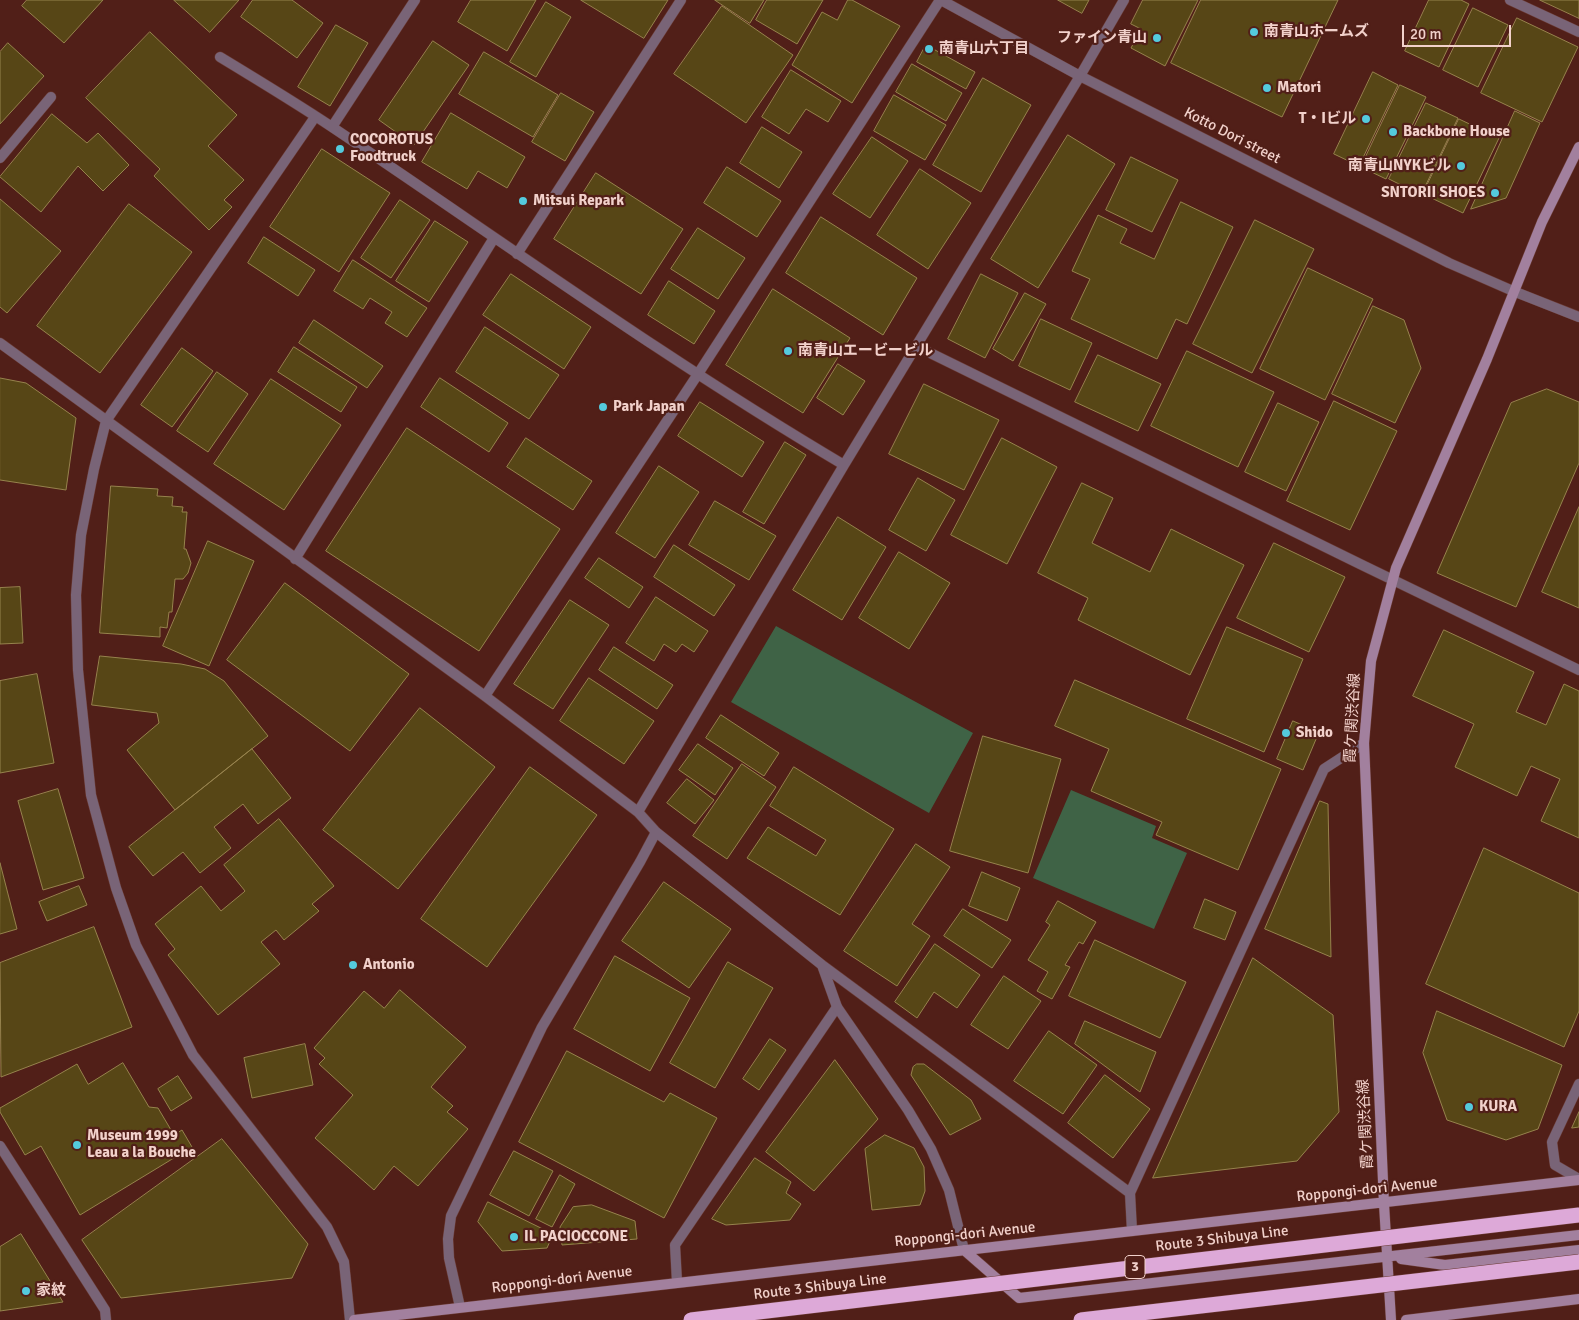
<!DOCTYPE html>
<html>
<head>
<meta charset="utf-8">
<style>
  body { margin:0 }
  #map { position:relative; width:1579px; height:1320px; overflow:hidden; background:#511f18; font-family:Signika,sans-serif }
  canvas { display:block }
  .scale { position:absolute; left:1402px; top:25px; width:109px; height:22px; box-sizing:border-box; border:2px solid #f2d1cb; border-top:0; padding-left:6px; font-size:15px; line-height:18px; white-space:nowrap; color:#f2d1cb; -webkit-text-stroke:4px #511f18; paint-order:stroke }
</style>
</head>
<body>
<div id="map">
<canvas width="1579" height="1320"></canvas>
<div class="scale">20 m</div>
</div>
<script>
const g = document.querySelector('canvas').getContext('2d');
g.lineJoin = 'round';
function fillPath(path, color) {
  g.fillStyle = color;
  g.fill(path, 'evenodd');
}
function trace(path, color, width, dash) {
  g.strokeStyle = color;
  g.lineWidth = width;
  g.lineCap = dash ? 'butt' : 'round';
  g.setLineDash(dash || []);
  g.stroke(path);
}
function write(font, color, halo, rows, align = 'center') {
  g.font = font + ' Signika,"Noto Sans JP",sans-serif';
  g.lineWidth = 4.5;
  g.setLineDash([]);
  g.textBaseline = 'middle';
  g.strokeStyle = halo;
  g.fillStyle = color;
  for (const [text, x, y, turn = 0] of rows) {
    g.save();
    g.translate(x, y);
    g.rotate((+turn || 0) * Math.PI / 180);
    g.textAlign = isNaN(turn) ? turn : align;
    if (halo) g.strokeText(text, 0, 0);
    g.fillText(text, 0, 0);
    g.restore();
  }
}
const green = new Path2D(`
  M 776,626 L 973,733 L 929,813 L 731,702 Z
  M 1071,790 L 1156,826 L 1152,838 L 1187,853 L 1154,929 L 1033,878 Z`);
const building = new Path2D(`
  M 27,0 L 103,0 L 64,43 L 22,6 Z
  M 174,0 L 239,0 L 210,32 Z
  M 253,0 L 292,0 L 323,23 L 297,58 L 241,17 Z
  M 471,0 L 536,0 L 507,51 L 458,22 Z
  M 581,0 L 668,0 L 644,38 Z
  M 715,0 L 764,0 L 750,23 Z
  M 767,0 L 823,0 L 797,44 L 756,20 Z
  M 848,0 L 852,0 L 900,26 L 852,103 L 792,65 L 822,12 L 837,20 Z
  M 1058,0 L 1089,0 L 1082,13 Z
  M 1143,0 L 1198,0 L 1165,66 L 1131,48 L 1141,29 L 1131,24 Z
  M 1201,0 L 1338,0 L 1282,117 L 1171,63 Z
  M 1429,0 L 1461,0 L 1469,4 L 1439,67 L 1405,51 Z
  M 1540,0 L 1579,0 L 1579,18 Z
  M 546,2 L 571,17 L 536,77 L 510,62 Z
  M 722,6 L 793,55 L 746,123 L 674,74 Z
  M 1473,8 L 1508,25 L 1478,87 L 1443,70 Z
  M 1517,18 L 1578,47 L 1542,122 L 1481,93 Z
  M 336,25 L 368,43 L 330,106 L 298,87 Z
  M 150,32 L 237,115 L 208,146 L 244,180 L 224,200 L 232,207 L 209,230 L 154,176 L 160,169 L 86,98 Z
  M 433,41 L 469,65 L 414,145 L 379,120 Z
  M 8,43 L 44,76 L 0,124 L 0,52 Z
  M 926,45 L 975,72 L 966,89 L 917,62 Z
  M 484,52 L 558,95 L 533,137 L 459,94 Z
  M 912,64 L 962,93 L 946,121 L 896,92 Z
  M 791,70 L 841,101 L 828,122 L 806,109 L 789,134 L 762,117 Z
  M 1373,72 L 1398,85 L 1359,166 L 1334,154 Z
  M 983,78 L 1031,105 L 981,192 L 933,165 Z
  M 1400,85 L 1426,97 L 1386,179 L 1361,167 Z
  M 561,93 L 594,112 L 565,161 L 532,142 Z
  M 894,95 L 946,125 L 925,160 L 874,131 Z
  M 1426,103 L 1458,118 L 1421,195 L 1389,179 Z
  M 1515,111 L 1540,123 L 1506,198 L 1471,209 Z
  M 451,113 L 525,157 L 507,188 L 478,171 L 467,189 L 422,162 Z
  M 52,114 L 87,143 L 98,133 L 129,165 L 103,191 L 78,166 L 41,212 L 0,177 Z
  M 1459,119 L 1499,138 L 1463,213 L 1423,194 Z
  M 762,127 L 802,152 L 779,188 L 740,163 Z
  M 1068,135 L 1115,164 L 1038,288 L 991,259 Z
  M 872,137 L 908,161 L 870,218 L 833,194 Z
  M 322,149 L 390,193 L 339,272 L 270,227 Z
  M 1131,157 L 1178,180 L 1152,232 L 1106,210 Z
  M 727,167 L 781,201 L 757,237 L 704,203 Z
  M 920,169 L 971,203 L 928,269 L 877,235 Z
  M 596,173 L 683,229 L 641,294 L 554,239 Z
  M 0,199 L 61,251 L 7,313 L 0,307 Z
  M 400,200 L 430,220 L 391,278 L 361,258 Z
  M 1181,202 L 1233,227 L 1187,324 L 1176,319 L 1157,359 L 1071,319 L 1090,279 L 1072,271 L 1098,215 L 1127,229 L 1120,243 L 1154,259 Z
  M 129,204 L 192,252 L 100,373 L 37,326 Z
  M 821,217 L 917,278 L 883,335 L 786,273 Z
  M 1255,220 L 1314,249 L 1252,373 L 1193,344 Z
  M 435,221 L 468,242 L 429,302 L 396,281 Z
  M 698,228 L 745,258 L 718,299 L 671,269 Z
  M 264,237 L 315,270 L 298,296 L 248,263 Z
  M 353,260 L 427,308 L 407,337 L 385,323 L 392,312 L 370,298 L 363,309 L 334,291 Z
  M 1308,268 L 1373,299 L 1325,400 L 1260,369 Z
  M 511,274 L 591,327 L 564,369 L 483,315 Z
  M 981,274 L 1018,293 L 985,358 L 948,339 Z
  M 669,281 L 715,311 L 694,344 L 648,315 Z
  M 773,289 L 850,338 L 803,413 L 726,365 Z
  M 1025,293 L 1046,304 L 1013,361 L 993,349 Z
  M 1373,306 L 1404,320 L 1421,368 L 1395,423 L 1332,394 Z
  M 1041,319 L 1092,343 L 1070,390 L 1019,366 Z
  M 314,320 L 383,366 L 367,388 L 299,343 Z
  M 485,327 L 559,375 L 529,419 L 456,372 Z
  M 294,347 L 357,387 L 341,412 L 278,372 Z
  M 182,348 L 213,371 L 172,427 L 141,405 Z
  M 1187,351 L 1274,392 L 1238,467 L 1151,426 Z
  M 1098,355 L 1161,384 L 1138,431 L 1075,402 Z
  M 838,364 L 865,381 L 843,415 L 817,398 Z
  M 217,372 L 248,394 L 208,452 L 177,431 Z
  M 0,378 L 26,383 L 76,418 L 66,490 L 0,480 Z
  M 440,378 L 508,423 L 489,452 L 421,407 Z
  M 271,379 L 341,425 L 284,510 L 214,464 Z
  M 924,384 L 999,420 L 964,490 L 889,454 Z
  M 1547,389 L 1579,402 L 1579,463 L 1516,607 L 1437,573 L 1511,403 Z
  M 1334,401 L 1397,431 L 1350,530 L 1287,501 Z
  M 700,402 L 764,442 L 742,477 L 678,436 Z
  M 1278,403 L 1319,422 L 1286,491 L 1245,472 Z
  M 407,428 L 560,529 L 479,651 L 326,551 Z
  M 526,438 L 592,481 L 573,510 L 507,467 Z
  M 1002,438 L 1057,467 L 1007,564 L 951,535 Z
  M 785,442 L 806,455 L 764,524 L 743,512 Z
  M 659,466 L 699,492 L 655,558 L 616,533 Z
  M 918,478 L 955,500 L 926,551 L 889,530 Z
  M 1082,483 L 1113,498 L 1092,543 L 1150,572 L 1171,529 L 1244,565 L 1190,675 L 1078,620 L 1088,598 L 1038,573 Z
  M 111,486 L 158,489 L 157,496 L 173,497 L 172,506 L 183,507 L 182,512 L 187,512 L 184,549 L 186,549 L 191,563 L 188,573 L 183,579 L 175,579 L 172,612 L 169,612 L 167,628 L 160,627 L 160,637 L 100,633 Z
  M 715,501 L 776,536 L 749,580 L 689,545 Z
  M 1579,507 L 1579,608 L 1542,592 Z
  M 838,517 L 886,547 L 842,620 L 793,590 Z
  M 208,541 L 254,561 L 209,666 L 163,646 Z
  M 1274,543 L 1345,577 L 1309,652 L 1237,618 Z
  M 674,545 L 735,585 L 714,616 L 654,577 Z
  M 899,552 L 950,583 L 909,649 L 859,618 Z
  M 599,558 L 643,587 L 629,608 L 585,578 Z
  M 285,583 L 409,674 L 350,751 L 227,660 Z
  M 20,587 L 23,643 L 0,644 L 0,588 Z
  M 656,597 L 708,631 L 694,652 L 682,644 L 676,652 L 664,644 L 654,661 L 626,643 Z
  M 570,600 L 609,625 L 553,709 L 514,684 Z
  M 1227,627 L 1303,659 L 1264,752 L 1187,719 Z
  M 1444,630 L 1534,672 L 1516,712 L 1546,725 L 1564,684 L 1579,691 L 1579,838 L 1541,821 L 1560,779 L 1531,766 L 1517,796 L 1455,767 L 1474,724 L 1413,696 Z
  M 614,647 L 673,685 L 657,709 L 599,670 Z
  M 100,656 L 181,664 L 205,669 L 224,681 L 268,736 L 175,810 L 127,750 L 159,723 L 157,713 L 92,705 Z
  M 37,674 L 54,763 L 0,773 L 0,681 Z
  M 589,678 L 654,721 L 624,764 L 560,721 Z
  M 1075,680 L 1281,769 L 1238,870 L 1156,835 L 1162,822 L 1091,791 L 1109,749 L 1055,726 Z
  M 420,708 L 495,767 L 398,889 L 323,830 Z
  M 721,715 L 779,753 L 764,776 L 706,738 Z
  M 1293,721 L 1319,732 L 1303,770 L 1277,759 Z
  M 983,736 L 1061,759 L 1028,873 L 950,851 Z
  M 698,744 L 733,768 L 715,795 L 679,770 Z
  M 252,749 L 291,798 L 258,824 L 243,804 L 214,827 L 231,848 L 200,873 L 183,852 L 153,876 L 129,847 Z
  M 742,764 L 776,787 L 727,859 L 693,836 Z
  M 530,767 L 597,815 L 487,967 L 421,919 Z
  M 794,767 L 894,829 L 840,915 L 747,858 L 768,827 L 816,856 L 826,840 L 770,806 Z
  M 687,779 L 714,800 L 695,824 L 667,803 Z
  M 58,789 L 84,878 L 43,890 L 18,801 Z
  M 1320,801 L 1328,804 L 1331,957 L 1265,929 Z
  M 279,819 L 334,886 L 312,904 L 319,911 L 284,940 L 276,930 L 261,942 L 280,964 L 218,1015 L 168,955 L 175,949 L 155,924 L 201,886 L 221,911 L 244,892 L 245,891 L 224,865 Z
  M 916,844 L 950,867 L 912,924 L 930,936 L 897,986 L 844,951 Z
  M 1484,848 L 1579,893 L 1579,1011 L 1564,1047 L 1426,984 Z
  M 0,863 L 17,929 L 0,934 Z
  M 982,872 L 1020,888 L 1007,921 L 969,906 Z
  M 664,882 L 731,929 L 689,988 L 622,941 Z
  M 79,886 L 87,905 L 47,921 L 39,902 Z
  M 1205,899 L 1236,912 L 1225,940 L 1194,928 Z
  M 1058,901 L 1096,922 L 1083,944 L 1079,942 L 1065,965 L 1070,967 L 1052,999 L 1037,991 L 1048,972 L 1028,960 L 1050,925 L 1046,922 Z
  M 963,909 L 1011,940 L 992,968 L 944,936 Z
  M 94,927 L 132,1027 L 1,1077 L 0,963 Z
  M 1095,940 L 1186,982 L 1160,1038 L 1069,996 Z
  M 935,944 L 980,975 L 957,1008 L 934,992 L 917,1018 L 895,1002 Z
  M 615,956 L 690,998 L 650,1071 L 574,1029 Z
  M 1253,958 L 1333,1015 L 1339,1112 L 1297,1161 L 1153,1178 Z
  M 728,962 L 773,988 L 715,1088 L 670,1063 Z
  M 1004,976 L 1041,1001 L 1008,1049 L 971,1025 Z
  M 400,990 L 466,1047 L 431,1087 L 453,1106 L 447,1112 L 468,1129 L 418,1186 L 394,1166 L 374,1190 L 315,1138 L 353,1095 L 319,1064 L 325,1058 L 314,1048 L 364,991 L 384,1008 Z
  M 1437,1011 L 1562,1065 L 1538,1129 L 1506,1140 L 1447,1120 L 1423,1053 Z
  M 1085,1021 L 1156,1052 L 1140,1092 L 1075,1044 Z
  M 1049,1031 L 1097,1065 L 1063,1114 L 1014,1081 Z
  M 770,1039 L 786,1050 L 759,1090 L 743,1079 Z
  M 305,1044 L 313,1085 L 252,1098 L 244,1058 Z
  M 567,1051 L 664,1102 L 670,1093 L 717,1118 L 664,1218 L 519,1142 Z
  M 835,1060 L 878,1119 L 814,1191 L 766,1152 Z
  M 123,1063 L 149,1107 L 158,1108 L 174,1135 L 182,1130 L 192,1147 L 80,1215 L 41,1146 L 25,1155 L 0,1112 L 0,1108 L 77,1064 L 88,1084 Z
  M 917,1064 L 924,1064 L 971,1100 L 981,1119 L 950,1135 L 911,1075 L 913,1067 Z
  M 1105,1075 L 1150,1109 L 1113,1158 L 1068,1123 Z
  M 178,1076 L 192,1098 L 171,1111 L 158,1089 Z
  M 1579,1112 L 1579,1127 L 1572,1128 Z
  M 885,1135 L 914,1148 L 924,1167 L 925,1191 L 920,1205 L 872,1210 L 865,1149 Z
  M 222,1139 L 308,1244 L 292,1278 L 121,1298 L 82,1240 Z
  M 514,1151 L 553,1171 L 529,1216 L 490,1195 Z
  M 755,1158 L 791,1182 L 786,1193 L 801,1204 L 790,1220 L 726,1225 L 712,1219 Z
  M 560,1175 L 575,1184 L 552,1227 L 536,1219 Z
  M 488,1202 L 553,1234 L 547,1248 L 502,1251 L 478,1222 Z
  M 592,1205 L 635,1221 L 637,1239 L 562,1245 L 560,1227 L 573,1207 Z
  M 21,1234 L 63,1302 L 0,1311 L 0,1247 Z`);
const service = new Path2D(`
  M 0,158 L 51,97
  M 106,421 L 315,117
  M 677,1282 L 675,1245 L 837,1007`);
const minor = new Path2D(`
  M 1510,0 L 1579,32
  M 220,57 C 258,80 296,103 332,127 C 502,241 668,361 844,465
  M 332,127 L 415,0
  M 517,254 L 681,0
  M 0,343 L 485,696 L 638,812 L 656,832 L 822,965 L 1130,1193 L 1132,1231
  M 916,346 L 1360,564 L 1579,670
  M 106,421 L 94,469 L 81,535 L 76,595 L 78,670 L 91,795 L 116,888 L 136,945 L 193,1055 L 327,1227 L 344,1262 L 350,1320
  M 295,559 L 494,238
  M 485,696 L 698,374 L 940,0
  M 638,812 L 844,465 L 1080,76 L 1124,0
  M 822,965 L 837,1007 L 908,1110 L 931,1149 L 949,1190 L 964,1250
  M 1579,1084 L 1552,1142 L 1555,1165 L 1579,1179
  M 0,1146 L 105,1310 L 106,1320
  M 1130,1193 L 1324,769 L 1364,743
  M 460,1307 L 449,1258 L 448,1239 L 451,1216 L 542,1027 L 640,862 L 656,832`);
const tertiary = new Path2D(`
  M 941,0 L 1080,76 L 1449,263 L 1513,291 L 1579,317`);
const secondary = new Path2D(`
  M 964,1250 L 1019,1298 L 1579,1235
  M 1401,1259 L 1445,1265 L 1579,1250
  M 354,1320 L 1579,1180
  M 1391,1320 L 1384,1204 L 1364,743 L 1371,661 L 1396,568 L 1487,359 L 1542,222 L 1579,147
  M 1406,1320 L 1579,1299`);
const motorwayBridge = new Path2D(`
  M 691,1320 L 1579,1215
  M 1081,1320 L 1579,1262`);
const markers = [
  [1254,32,5,"#54cadd"],
  [1157,38,5,"#54cadd"],
  [929,49,5,"#54cadd"],
  [1267,88,5,"#54cadd"],
  [1366,119,5,"#54cadd"],
  [1393,132,5,"#54cadd"],
  [340,149,5,"#54cadd"],
  [1461,166,5,"#54cadd"],
  [1495,193,5,"#54cadd"],
  [523,201,5,"#54cadd"],
  [788,351,5,"#54cadd"],
  [603,407,5,"#54cadd"],
  [1286,733,5,"#54cadd"],
  [353,965,5,"#54cadd"],
  [1469,1107,5,"#54cadd"],
  [77,1145,5,"#54cadd"],
  [514,1237,5,"#54cadd"],
  [26,1291,5,"#54cadd"]
];
const shields = [
  [1135,1267,20]
];
const shieldNames = [
  ["3",1135,1267]
];
const poiNames = [
  ["南青山ホームズ",1264,32],
  ["ファイン青山",1147,38,"right"],
  ["南青山六丁目",939,49],
  ["Matori",1277,88],
  ["T・Iビル",1356,119,"right"],
  ["Backbone House",1403,132],
  ["COCOROTUS",350,140],
  ["Foodtruck",350,157],
  ["南青山NYKビル",1451,166,"right"],
  ["SNTORII SHOES",1485,193,"right"],
  ["Mitsui Repark",533,201],
  ["南青山エービービル",798,351],
  ["Park Japan",613,407],
  ["Shido",1296,733],
  ["Antonio",363,965],
  ["KURA",1479,1107],
  ["Museum 1999",87,1136],
  ["Leau a la Bouche",87,1153],
  ["IL PACIOCCONE",524,1237],
  ["家紋",36,1291]
];
const streetNames = [
  ["Kotto Dori street",1232,136,27],
  ["霞ケ関渋谷線",1353,718,-87],
  ["霞ケ関渋谷線",1366,1124,-93],
  ["Roppongi-dori Avenue",1367,1190,-6],
  ["Roppongi-dori Avenue",965,1235,-6],
  ["Route 3 Shibuya Line",1222,1239,-7],
  ["Roppongi-dori Avenue",562,1280,-7],
  ["Route 3 Shibuya Line",820,1287,-7]
];
fillPath(green, '#3f6346');
fillPath(building, '#574616');
trace(building, '#96834d', 1);
trace(service, '#6b3b35', 11);
trace(minor, '#6b3b35', 11);
trace(tertiary, '#6b3b35', 11);
trace(secondary, '#6b3b35', 11);
trace(service, '#796477', 10);
trace(minor, '#796477', 10);
trace(tertiary, '#796477', 10);
trace(secondary, '#a2809e', 10);
trace(motorwayBridge, '#6b3b35', 16, []);
trace(motorwayBridge, '#dda9d8', 15);
for (const [x, y, r, color] of markers) {
  const dot = new Path2D();
  dot.arc(x, y, r, 0, 2 * Math.PI);
  g.fillStyle = color;
  g.fill(dot);
  trace(dot, '#511f18', 2);
}
for (const [x, y, w] of shields) {
  const box = new Path2D();
  box.roundRect(x - w / 2, y - 11.5, w, 23, 4);
  g.fillStyle = '#511f18';
  g.fill(box);
  trace(box, '#f2d1cb', 1);
}
write('bold 14px', '#f2d1cb', null, shieldNames);
write('bold 15px', '#f2d1cb', '#511f18', poiNames, 'left');
write('15px', '#f2d1cb', '#511f18', streetNames);
</script>
</body>
</html>
